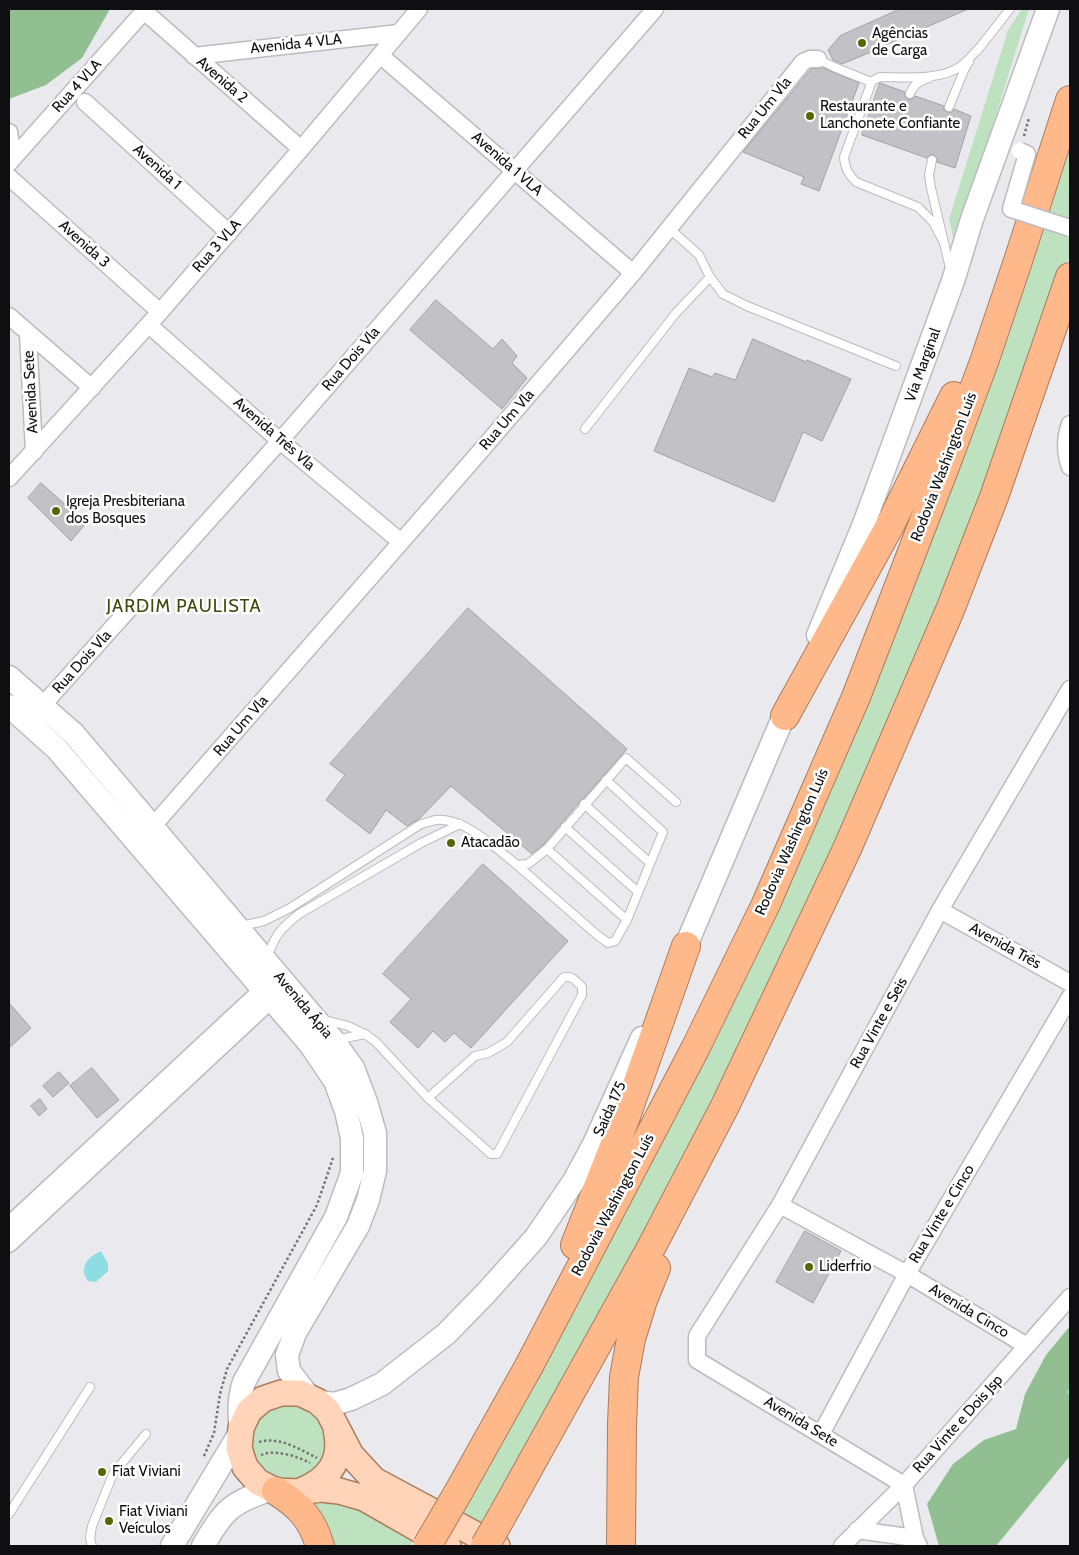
<!DOCTYPE html>
<html>
<head>
<meta charset="utf-8">
<style>
  body { margin:0 }
  #map { position:relative; width:1079px; height:1555px; overflow:hidden; background:#e9e9ee; font-family:Cabin,sans-serif }
  canvas { display:block }
  .frame { position:absolute; inset:0; border:10px solid #0f0f11; pointer-events:none }
</style>
</head>
<body>
<div id="map">
<canvas width="1079" height="1555"></canvas>
<div class="frame"></div>
</div>
<script>
const g = document.querySelector('canvas').getContext('2d');
g.lineJoin = 'round';
function fillPath(path, color) {
  g.fillStyle = color;
  g.fill(path, 'evenodd');
}
function trace(path, color, width, dash) {
  g.strokeStyle = color;
  g.lineWidth = width;
  g.lineCap = dash ? 'butt' : 'round';
  g.setLineDash(dash || []);
  g.stroke(path);
}
function write(font, color, halo, rows, align = 'center') {
  g.font = font + ' Cabin,sans-serif';
  g.lineWidth = 5;
  g.setLineDash([]);
  g.textBaseline = 'middle';
  g.strokeStyle = halo;
  g.fillStyle = color;
  for (const [text, x, y, turn = 0] of rows) {
    g.save();
    g.translate(x, y);
    g.rotate((+turn || 0) * Math.PI / 180);
    g.textAlign = isNaN(turn) ? turn : align;
    if (halo) g.strokeText(text, 0, 0);
    g.fillText(text, 0, 0);
    g.restore();
  }
}
const green = new Path2D(`
  M 1022,9 L 1029,9 L 955,246 L 949,219 L 1008,30 Z
  M 1070,129 L 1070,255 L 1006,438 L 925,648 L 723,1089 L 483,1526 L 462,1512 L 692,1076 Z
  M251 1443a38 38 0 1 1 76 0a38 38 0 1 1-76 0Z
  M 298,1498 L 341,1501 L 416,1534 L 410,1546 L 324,1546 Z`);
const forest = new Path2D(`
  M 9,9 L 110,9 L 82,58 L 46,85 L 9,99 Z
  M 1070,1326 L 1070,1456 L 996,1546 L 939,1546 L 927,1504 L 953,1464 L 984,1440 L 1016,1429 L 1025,1394 L 1046,1355 Z`);
const water = new Path2D(`
  M 101,1251 L 108,1264 L 108,1271 L 96,1282 L 88,1281 C 78,1267 88,1257 101,1251 Z`);
const stream = new Path2D(`
  M 1069,1392 L 1070,1392`);
const building = new Path2D(`
  M 900,9 L 968,9 L 881,47 L 874,45 L 871,52 L 842,64 L 833,60 L 828,50 L 840,36 Z
  M 823,68 L 859,83 L 819,191 L 801,184 L 804,177 L 743,152 L 811,69 Z
  M 880,83 L 905,92 L 905,97 L 908,99 L 913,99 L 915,96 L 944,106 L 944,110 L 947,112 L 952,112 L 954,109 L 971,116 L 955,168 L 937,162 L 937,158 L 934,155 L 930,155 L 927,158 L 862,135 Z
  M 436,300 L 493,349 L 502,339 L 517,356 L 512,363 L 527,378 L 502,409 L 410,330 Z
  M 753,339 L 806,362 L 807,360 L 851,379 L 822,441 L 803,432 L 774,502 L 654,451 L 689,368 L 712,377 L 715,373 L 735,380 Z
  M 41,483 L 86,523 L 71,541 L 28,498 Z
  M 468,608 L 627,749 L 583,799 L 580,801 L 578,804 L 543,845 L 532,854 L 451,786 L 419,819 L 407,826 L 386,810 L 370,834 L 326,800 L 345,775 L 330,764 Z
  M 483,864 L 568,941 L 471,1048 L 454,1033 L 445,1042 L 433,1031 L 418,1048 L 390,1022 L 411,999 L 383,974 Z
  M 9,1003 L 31,1028 L 9,1048 Z
  M 92,1068 L 119,1100 L 97,1118 L 70,1086 Z
  M 59,1072 L 69,1083 L 53,1097 L 43,1086 Z
  M 40,1099 L 47,1109 L 39,1116 L 31,1106 Z
  M 805,1231 L 841,1251 L 813,1303 L 776,1282 Z`);
const path = new Path2D(`
  M 1024,136 L 1029,118
  M 259,1442 C 279,1436 299,1449 317,1458
  M 261,1455 C 273,1449 298,1456 310,1463
  M 204,1456 L 214,1433 L 220,1394 L 227,1369 L 317,1205 L 333,1158`);
const lane = new Path2D(`
  M 977,51 L 1010,9
  M 818,59 L 834,67 L 871,82
  M 910,94 C 913,85 920,80 929,78
  M 949,107 L 965,68 L 969,62
  M 932,160 L 929,175 L 931,188 L 950,268
  M 670,229 L 699,255 L 710,277 L 723,294 L 747,306 L 896,366
  M 944,243 L 933,222 L 918,207 L 856,182 C 848,174 845,168 844,157 L 872,81 L 880,77 C 903,77 941,81 961,66 C 968,61 974,53 980,47
  M 585,429 L 676,313 L 710,277
  M 584,804 L 650,863
  M 565,827 L 638,892
  M 547,849 L 627,920
  M 517,865 L 596,934 L 608,943 L 615,941 L 627,920 L 663,832 L 606,780
  M 241,926 L 264,921 L 290,908 L 421,824 C 426,823 431,821 436,820 C 464,817 497,849 517,865 L 528,864 L 547,849 L 626,758 L 676,802
  M 267,958 C 275,935 280,929 299,914 L 421,843 L 460,824
  M 325,1020 L 348,1026 L 365,1034 L 376,1042 L 428,1098 L 491,1154 L 497,1154 L 582,995 L 582,987 C 577,982 572,975 564,977 L 507,1042 L 488,1053 L 475,1056 L 428,1098
  M 335,1040 L 365,1034
  M 9,1514 L 90,1387
  M 92,1546 L 90,1538 L 92,1526 L 113,1474 L 146,1434`);
const street = new Path2D(`
  M 144,11 L 301,149
  M 380,55 L 633,273
  M 194,56 L 399,33
  M 85,102 L 229,233
  M 9,132 L 13,157
  M 9,163 L 146,9
  M 9,177 L 160,312
  M 9,316 L 92,388
  M 149,325 L 280,441 L 401,542
  M 28,333 L 34,452
  M 1070,424 C 1065,438 1065,453 1070,467
  M 9,478 L 160,312 L 301,149 L 419,9
  M 38,714 L 42,706 L 280,441 L 655,9
  M 146,834 L 478,454 L 633,273 L 803,62 L 810,59 L 818,59
  M 940,910 L 1070,983
  M 780,1205 L 907,1274 L 1027,1346
  M 9,1225 L 263,989
  M 9,1244 L 272,999
  M 821,1434 L 907,1274 L 1070,997
  M 904,1485 L 697,1360 L 697,1336 L 780,1205 L 940,910 L 1070,689
  M 904,1485 L 915,1538 L 919,1546
  M 857,1530 L 915,1538
  M 842,1546 L 904,1485 L 1070,1297`);
const secondary = new Path2D(`
  M 818,635 L 864,524 L 953,281 L 972,219 L 1048,9
  M 9,677 L 74,734 L 333,1040 L 353,1068 L 366,1102 L 375,1133 L 375,1171 L 368,1200 L 358,1226 L 295,1333 L 287,1355 L 289,1371 L 309,1397
  M 9,706 L 57,749 L 310,1044 L 335,1081 L 346,1111 L 352,1138 L 352,1173 L 336,1217 L 244,1382 C 239,1397 238,1411 241,1428
  M 679,962 L 791,699
  M 317,1401 L 334,1404 L 351,1399 L 382,1384 L 446,1334 L 486,1293 L 536,1237 L 574,1181 L 594,1144 L 642,1038
  M 172,1546 L 240,1433
  M 203,1546 C 225,1509 230,1503 272,1489`);
const primary = new Path2D(`
  M 301,1491 C 330,1479 343,1460 336,1429
  M 448,1546 L 364,1498 L 339,1491 L 321,1489 L 299,1492 L 276,1491 L 258,1482 L 245,1467 L 239,1448 L 241,1428 L 249,1411 L 263,1399 L 281,1393 L 300,1393 L 317,1401 L 328,1411 L 351,1455 L 374,1480 L 497,1546`);
const highway = new Path2D(`
  M 785,716 L 888,529 L 954,396
  M 575,1245 L 625,1119 L 686,946
  M 276,1491 C 300,1506 312,1519 320,1546
  M 459,1491 L 529,1366 L 596,1238 L 695,1049 L 765,906 L 856,697 L 946,464 L 984,362 L 1018,261 L 1070,100
  M 502,1516 L 652,1246 L 725,1106 L 847,849 L 950,610 L 994,497 L 1070,277
  M 621,1546 L 622,1424 L 624,1377 L 631,1339 L 643,1300 L 656,1268`);
const streetBridge = new Path2D(`
  M 1020,151 L 1027,154 L 1011,209 L 1070,228`);
const highwayBridge = new Path2D(`
  M 427,1546 L 459,1491
  M 485,1546 L 502,1516`);
const markers = [
  [862,43,5,"#5c6505"],
  [810,116,5,"#5c6505"],
  [56,511,5,"#5c6505"],
  [451,843,5,"#5c6505"],
  [809,1267,5,"#5c6505"],
  [102,1472,5,"#5c6505"],
  [109,1521,5,"#5c6505"]
];
const poiNames = [
  ["Agências",872,34],
  ["de Carga",872,51],
  ["Restaurante e",820,107],
  ["Lanchonete Confiante",820,124],
  ["Igreja Presbiteriana",66,502],
  ["dos Bosques",66,519],
  ["Atacadão",461,843],
  ["Liderfrio",819,1267],
  ["Fiat Viviani",112,1472],
  ["Fiat Viviani",119,1512],
  ["Veículos",119,1529]
];
const streetNames = [
  ["Avenida 4 VLA",296,44,-6],
  ["Avenida 2",222,80,41],
  ["Rua 4 VLA",77,86,-48],
  ["Rua Um Vla",765,108,-51],
  ["Avenida 1 VLA",507,164,41],
  ["Avenida 1",157,167,42],
  ["Avenida 3",84,244,42],
  ["Rua 3 VLA",217,246,-49],
  ["Rua Dois Vla",351,359,-49],
  ["Via Marginal",923,365,-70],
  ["Avenida Sete",31,392,-93],
  ["Rua Um Vla",507,420,-49],
  ["Avenida Três Vla",274,434,41],
  ["Rodovia Washington Luís",944,467,-69],
  ["Rua Dois Vla",82,662,-48],
  ["Rua Um Vla",241,726,-49],
  ["Rodovia Washington Luís",792,842,-66],
  ["Avenida Três",1005,946,29],
  ["Avenida Ápia",303,1005,50],
  ["Rua Vinte e Seis",879,1023,-61],
  ["Saída 175",610,1109,-66],
  ["Rodovia Washington Luís",613,1205,-62],
  ["Rua Vinte e Cinco",942,1214,-59],
  ["Avenida Cinco",969,1311,31],
  ["Avenida Sete",801,1422,31],
  ["Rua Vinte e Dois Jsp",958,1424,-48]
];
const quarterNames = [
  ["JARDIM PAULISTA",184,607]
];
fillPath(green, '#bee2bf');
fillPath(forest, '#91bf92');
fillPath(water, '#8ddee3');
trace(stream, '#8ddee3', 4.5);
fillPath(building, '#c1c1c6');
trace(building, '#a0a0a5', 1);
trace(lane, '#bbbbc0', 10);
trace(street, '#bbbbc0', 19);
trace(secondary, '#bbbbc0', 25);
trace(primary, '#ab7d5f', 28);
trace(highway, '#ab7d5f', 30);
trace(path, '#757578', 2.5, [2.5, 2.5]);
trace(lane, '#fff', 8);
trace(street, '#fff', 16);
trace(secondary, '#fff', 22);
trace(primary, '#ffd4b8', 25);
trace(highway, '#ffb889', 28);
trace(streetBridge, '#bbbbc0', 19, []);
trace(highwayBridge, '#ab7d5f', 30, []);
trace(streetBridge, '#fff', 16);
trace(highwayBridge, '#ffb889', 28);
for (const [x, y, r, color] of markers) {
  const dot = new Path2D();
  dot.arc(x, y, r, 0, 2 * Math.PI);
  g.fillStyle = color;
  g.fill(dot);
  trace(dot, '#fff', 2);
}
write('15px', '#0f0f11', '#fff', poiNames, 'left');
write('15px', '#0f0f11', '#fff', streetNames);
g.letterSpacing = '1px';
write('18px', '#40470a', '#fff', quarterNames);
g.letterSpacing = '0px';
</script>
</body>
</html>
